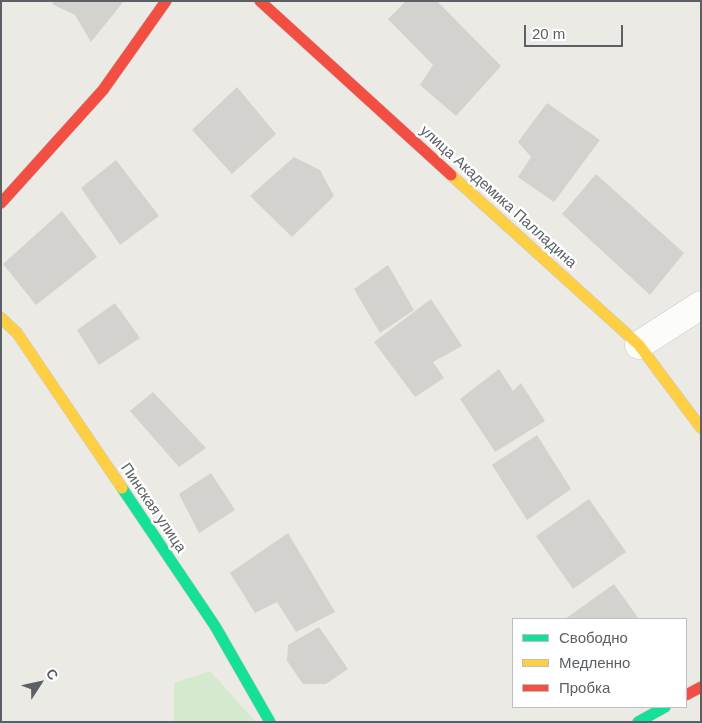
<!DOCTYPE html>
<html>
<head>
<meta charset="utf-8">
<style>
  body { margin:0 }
  #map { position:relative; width:702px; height:723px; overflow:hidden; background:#eceae5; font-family:Helvetica,sans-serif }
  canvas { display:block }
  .frame { position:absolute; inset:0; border:2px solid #5b6065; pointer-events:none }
  .legend { position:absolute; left:512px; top:618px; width:175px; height:90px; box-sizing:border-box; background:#fff; border:1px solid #bdbfc1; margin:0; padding:6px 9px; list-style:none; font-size:15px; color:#5b6065 }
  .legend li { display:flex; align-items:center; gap:10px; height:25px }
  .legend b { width:25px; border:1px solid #bdbfc1 }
  .north { position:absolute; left:15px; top:658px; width:50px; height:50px; -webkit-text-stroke:4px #fff; paint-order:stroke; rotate:55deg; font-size:14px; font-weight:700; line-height:20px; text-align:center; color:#5b6065 }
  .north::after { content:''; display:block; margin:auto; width:18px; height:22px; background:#5b6065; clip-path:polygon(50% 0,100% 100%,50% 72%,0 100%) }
  .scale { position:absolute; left:524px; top:25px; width:99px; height:22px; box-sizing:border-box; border:2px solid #5b6065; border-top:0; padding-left:6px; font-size:15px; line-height:18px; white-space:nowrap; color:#5b6065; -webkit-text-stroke:4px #fff; paint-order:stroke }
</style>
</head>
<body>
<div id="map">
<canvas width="702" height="723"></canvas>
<div class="frame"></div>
<ul class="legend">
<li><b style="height:6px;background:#16e098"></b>Свободно</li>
<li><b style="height:6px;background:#ffcf43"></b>Медленно</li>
<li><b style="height:6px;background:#f24e42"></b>Пробка</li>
</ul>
<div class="north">С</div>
<div class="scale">20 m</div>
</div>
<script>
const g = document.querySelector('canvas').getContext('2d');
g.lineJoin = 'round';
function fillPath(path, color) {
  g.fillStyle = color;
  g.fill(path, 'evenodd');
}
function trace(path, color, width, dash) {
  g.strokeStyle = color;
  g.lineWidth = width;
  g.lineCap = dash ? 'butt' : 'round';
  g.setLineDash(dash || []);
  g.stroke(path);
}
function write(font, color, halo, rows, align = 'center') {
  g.font = font + ' Helvetica,sans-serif';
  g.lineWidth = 5;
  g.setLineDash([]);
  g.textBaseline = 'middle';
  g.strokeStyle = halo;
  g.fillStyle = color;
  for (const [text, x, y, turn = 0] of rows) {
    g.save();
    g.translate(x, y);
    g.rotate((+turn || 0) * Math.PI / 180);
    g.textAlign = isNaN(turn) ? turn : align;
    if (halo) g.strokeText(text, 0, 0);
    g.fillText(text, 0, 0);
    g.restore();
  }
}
const green = new Path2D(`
  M 210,671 L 256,722 L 174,722 L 174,683 Z`);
const building = new Path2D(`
  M 55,1 L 124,1 L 91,42 L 75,15 L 52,4 Z
  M 406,1 L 437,1 L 501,66 L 456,116 L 420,85 L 433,65 L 388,19 Z
  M 237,87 L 276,134 L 232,174 L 192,130 Z
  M 547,103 L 600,140 L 554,202 L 518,177 L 531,157 L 518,142 Z
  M 294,157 L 320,170 L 334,196 L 292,237 L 250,196 Z
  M 116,160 L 159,216 L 120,245 L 81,188 Z
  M 596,174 L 684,253 L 650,295 L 562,214 Z
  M 62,211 L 97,257 L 36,305 L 3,264 Z
  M 388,265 L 414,310 L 380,333 L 354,289 Z
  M 431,299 L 462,346 L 433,362 L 444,378 L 415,397 L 374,342 Z
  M 115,303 L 140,338 L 99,365 L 77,330 Z
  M 499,369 L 513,391 L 521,383 L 545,421 L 495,452 L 460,399 Z
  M 153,392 L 206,448 L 179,467 L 130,411 Z
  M 537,435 L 571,489 L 527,520 L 492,465 Z
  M 211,473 L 235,510 L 199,533 L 179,494 Z
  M 589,499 L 626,552 L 573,589 L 536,536 Z
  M 288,533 L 335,612 L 296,632 L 277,602 L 255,613 L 230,573 Z
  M 614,584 L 639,619 L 565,619 Z
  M 319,627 L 348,669 L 326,684 L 303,684 L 287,661 L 288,645 Z`);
const street = new Path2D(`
  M 639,345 L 701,305`);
const fast = new Path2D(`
  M 122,488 L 215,626 L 270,722
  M 638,722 L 665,707`);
const slow = new Path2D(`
  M 451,175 L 639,345 L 701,428
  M 1,318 L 17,333 L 122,488`);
const jam = new Path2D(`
  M 260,1 L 451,175
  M 1,203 L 103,90 L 166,1
  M 686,695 L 701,687`);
const streetNames = [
  ["улица Академика Палладина",498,197,42],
  ["Пинская улица",153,508,56]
];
fillPath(green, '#d4e9ce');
fillPath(building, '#d3d2cf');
trace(street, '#c8c9c8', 29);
trace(fast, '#c8c8c8', 12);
trace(slow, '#c8c8c8', 12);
trace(jam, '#c8c8c8', 12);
trace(street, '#fcfcfb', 28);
trace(fast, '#16e098', 11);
trace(slow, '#ffcf43', 11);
trace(jam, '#f24e42', 11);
write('15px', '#5b6065', '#fff', streetNames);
</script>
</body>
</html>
